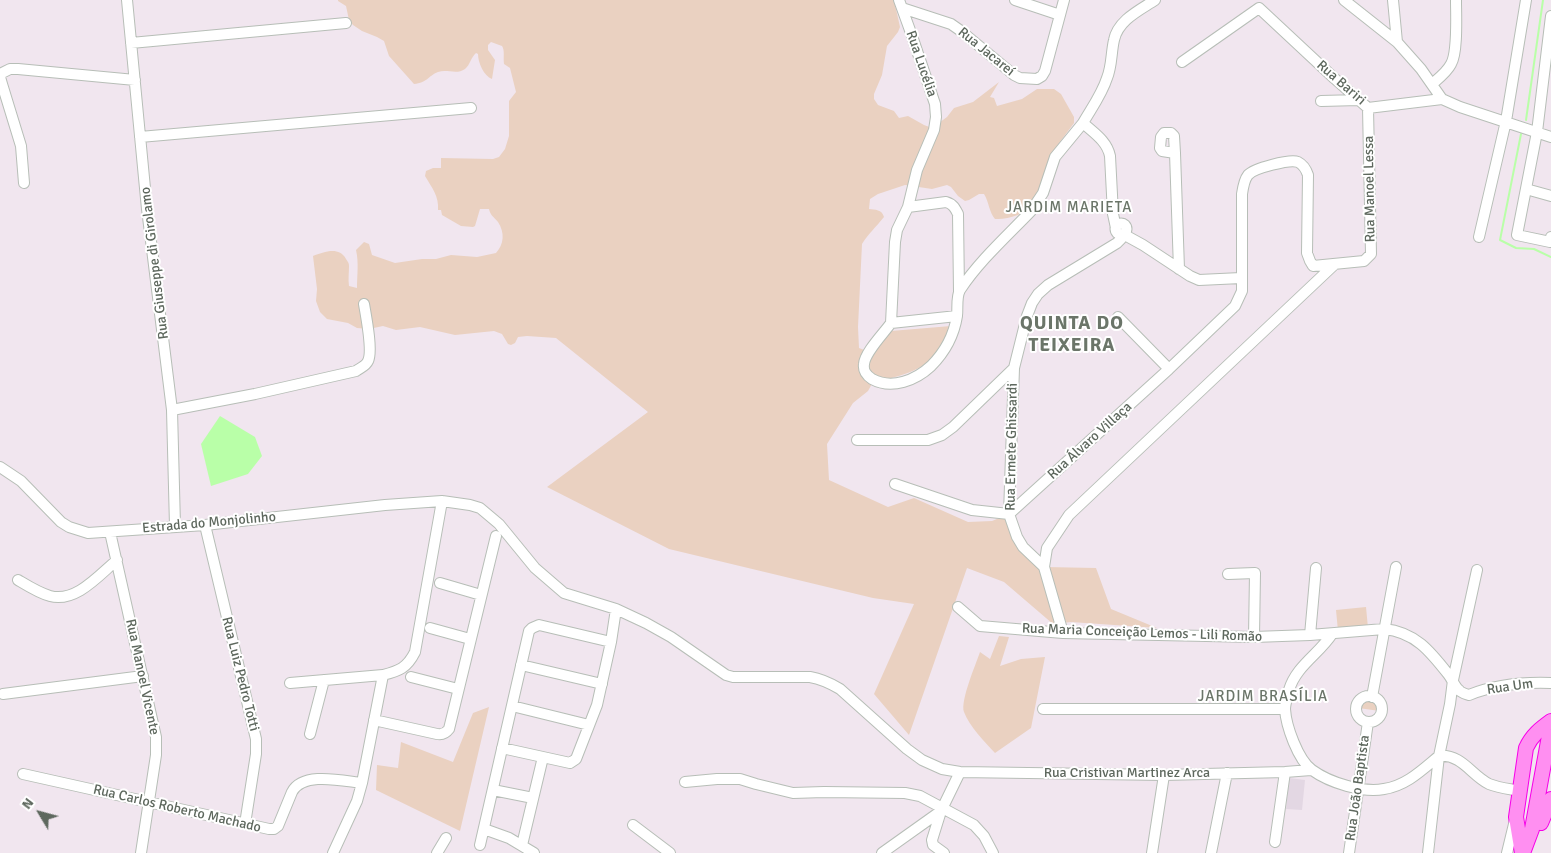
<!DOCTYPE html>
<html>
<head>
<meta charset="utf-8">
<style>
  body { margin:0 }
  #map { position:relative; width:1551px; height:853px; overflow:hidden; background:#f1e6ef; font-family:Signika,sans-serif }
  canvas { display:block }
  .north { position:absolute; left:15px; top:788px; width:50px; height:50px; -webkit-text-stroke:4px #fff; paint-order:stroke; rotate:307deg; font-size:14px; font-weight:700; line-height:20px; text-align:center; color:#5e685e }
  .north::after { content:''; display:block; margin:auto; width:18px; height:22px; background:#5e685e; clip-path:polygon(50% 0,100% 100%,50% 72%,0 100%) }
</style>
</head>
<body>
<div id="map">
<canvas width="1551" height="853"></canvas>
<div class="north">N</div>
</div>
<script>
const g = document.querySelector('canvas').getContext('2d');
g.lineJoin = 'round';
function fillPath(path, color) {
  g.fillStyle = color;
  g.fill(path, 'evenodd');
}
function trace(path, color, width, dash) {
  g.strokeStyle = color;
  g.lineWidth = width;
  g.lineCap = dash ? 'butt' : 'round';
  g.setLineDash(dash || []);
  g.stroke(path);
}
function write(font, color, halo, rows, align = 'center') {
  g.font = font + ' Signika,sans-serif';
  g.lineWidth = 4;
  g.setLineDash([]);
  g.textBaseline = 'middle';
  g.strokeStyle = halo;
  g.fillStyle = color;
  for (const [text, x, y, turn = 0] of rows) {
    g.save();
    g.translate(x, y);
    g.rotate((+turn || 0) * Math.PI / 180);
    g.textAlign = isNaN(turn) ? turn : align;
    if (halo) g.strokeText(text, 0, 0);
    g.fillText(text, 0, 0);
    g.restore();
  }
}
const education = new Path2D(`
  M 1289,778 L 1305,780 L 1302,810 L 1286,809 Z`);
const green = new Path2D(`
  M 338,0 L 894,0 L 900,27 L 898,32 L 887,46 L 882,75 L 874,94 L 874,99 L 878,105 L 894,111 L 899,118 L 908,116 L 924,125 L 932,128 L 947,117 L 954,108 L 973,102 L 999,82 L 990,97 L 994,98 L 997,106 L 1022,99 L 1037,89 L 1054,89 L 1061,94 L 1074,117 L 1074,123 L 1051,154 L 1034,205 C 1024,214 1008,220 995,219 C 989,212 989,202 984,194 L 979,194 L 969,200 L 965,201 L 958,196 L 951,187 L 947,185 L 932,189 L 905,185 L 878,194 L 870,199 L 869,209 C 875,210 882,209 884,217 C 876,227 869,233 862,244 L 858,327 L 859,348 L 872,353 L 891,331 L 951,326 C 948,334 945,344 939,351 C 922,372 898,377 873,382 L 868,391 L 853,403 L 827,444 L 829,480 L 888,507 L 914,498 L 968,522 L 992,521 L 1014,512 L 1024,546 L 1045,567 L 1096,568 L 1111,609 L 1157,628 L 1071,622 L 1053,624 L 1004,582 L 967,568 L 909,735 L 874,694 L 914,604 L 873,598 L 669,549 L 547,487 L 648,412 L 556,338 L 527,336 L 518,337 L 515,343 L 511,345 L 508,344 L 502,334 L 494,331 L 455,335 L 420,327 L 396,330 L 383,326 L 369,329 L 357,328 L 348,323 L 327,319 L 320,312 L 316,301 L 317,289 L 313,256 C 324,252 339,246 346,259 C 348,262 349,263 349,266 C 349,273 348,279 349,286 L 357,288 C 357,275 359,263 356,250 L 364,242 L 369,244 L 372,255 L 395,263 L 422,259 L 436,259 L 451,255 L 477,257 L 496,253 C 504,244 505,233 498,222 C 494,217 490,215 489,209 L 480,209 L 475,226 L 473,227 L 461,226 L 442,215 L 441,210 L 438,210 C 439,196 432,188 425,176 L 426,171 L 433,168 L 441,168 L 441,158 L 493,159 L 499,157 L 505,149 L 509,136 L 509,101 L 516,92 L 510,68 L 504,64 C 503,58 505,50 502,46 L 491,42 L 488,45 L 488,50 L 495,60 L 492,79 C 484,76 478,63 478,54 L 476,53 C 471,57 470,65 465,69 C 457,75 447,69 438,72 C 428,76 427,83 414,84 L 389,56 L 384,41 L 377,37 L 362,31 L 353,25 L 349,20 L 346,6 L 338,1 Z
  M 1366,607 L 1368,628 L 1338,631 L 1336,610 Z
  M 999,636 L 1009,637 L 1000,666 L 1021,659 L 1045,657 L 1031,728 L 995,753 C 985,742 969,726 964,712 C 960,701 976,664 980,652 L 990,659 Z
  M 1368,698 C 1375,699 1381,703 1380,711 L 1358,708 L 1362,701 Z
  M 489,707 L 460,831 L 376,790 L 377,765 L 398,768 L 401,742 L 453,762 L 473,713 Z`);
const water = new Path2D(`
  M 220,416 L 255,437 L 262,456 L 248,474 L 211,486 L 201,444 Z`);
const stream = new Path2D(`
  M 1526,120 L 1543,0
  M 1521,134 L 1500,240 L 1516,248 L 1534,249 L 1551,257`);
const minor = new Path2D(`
  M 127,0 L 147,209 L 172,410 L 175,526
  M 899,0 L 911,33 L 935,104 L 936,117 L 934,130 L 917,170 L 908,207
  M 1015,0 L 1060,15
  M 1344,0 L 1397,42 L 1421,69 L 1442,99 L 1460,107 L 1551,137
  M 1393,0 L 1397,42
  M 902,8 L 951,24 L 961,31 L 1014,75 L 1020,78 L 1037,79 L 1042,76 L 1045,71 L 1064,0
  M 1259,8 L 1334,78 L 1368,108 L 1442,99
  M 1551,16 L 1537,132 L 1517,235 L 1550,242 L 1551,237
  M 131,43 L 346,23
  M 1182,62 L 1259,8
  M 1432,84 C 1439,78 1447,72 1451,64 C 1458,52 1456,15 1456,0
  M 1321,101 L 1359,100
  M 1083,123 C 1091,109 1102,94 1107,78 C 1112,66 1111,53 1114,40 C 1118,20 1140,10 1155,0
  M 140,137 L 471,108
  M 1175,153 L 1162,151 L 1160,148 L 1161,137 L 1164,133 L 1171,133 L 1174,136 L 1175,153 L 1179,269
  M 24,183 L 21,146 L 2,84 L 0,77 L 2,73 L 10,69 L 18,69 L 135,80
  M 1526,189 L 1551,196
  M1115.5 229a5.5 5.5 0 1 1 11 0a5.5 5.5 0 1 1-11 0Z
  M 1123,234 L 1143,245 L 1190,276 L 1199,280 L 1241,278
  M 1479,237 L 1506,121 L 1526,0
  M 957,316 L 891,323 L 895,242 L 897,230 L 908,207 L 946,202 C 953,204 955,208 958,214 L 959,292
  M 1118,317 L 1169,369
  M 891,323 C 884,333 865,352 864,364 C 863,371 866,375 872,379 C 892,390 916,380 931,366 C 945,352 954,335 957,316 C 958,308 956,297 960,290 C 979,261 1007,236 1031,211 L 1043,193 L 1055,157 L 1083,123 C 1094,133 1107,141 1110,156 L 1113,214 L 1116,228
  M 1014,368 L 1009,514 L 1017,537 L 1023,547 L 1044,567 L 1063,633
  M 172,410 L 255,394 L 356,371 C 360,368 366,366 368,361 C 373,351 366,316 364,304
  M 857,440 L 928,440 L 942,435 L 953,427 L 1014,368 L 1027,316 L 1032,303 L 1038,294 L 1048,285 L 1117,243 L 1121,239 L 1122,234
  M 0,467 L 21,481 L 61,522 L 69,527 L 88,533 L 205,525 L 385,505 L 442,501 L 470,505 L 480,508 L 499,524 L 535,568 L 564,593 L 616,609 L 646,623 L 671,637 L 726,675 L 733,677 L 810,677 C 822,679 830,683 840,689 L 907,749 L 922,760 L 942,769 L 960,772 L 1164,775 L 1285,772 L 1311,770
  M 895,484 L 972,510 L 1009,514 L 1169,369 L 1235,306 L 1242,291 L 1242,194 C 1243,187 1244,180 1248,175 C 1254,168 1290,159 1298,162 C 1304,165 1306,169 1308,175 L 1307,253 L 1310,261 L 1313,266 L 1364,261 L 1371,254 L 1368,108
  M 205,525 L 256,739 L 256,754 L 245,824
  M 110,532 L 156,737 L 156,755 L 141,853
  M 1044,567 L 1047,548 L 1069,515 L 1335,264
  M 1228,574 L 1255,573 L 1254,637
  M 18,580 C 28,586 39,593 50,596 C 76,603 99,575 117,560
  M 440,583 L 481,595
  M 958,607 L 980,626 L 1063,633 L 1254,637 L 1310,635 L 1384,629 C 1415,632 1430,651 1448,674 C 1452,679 1455,687 1459,690 C 1461,693 1466,694 1469,695 C 1496,684 1523,682 1551,683
  M 430,628 L 470,639
  M 1332,634 C 1319,654 1296,666 1289,690 C 1288,696 1285,703 1285,709 C 1286,726 1298,760 1312,770 C 1330,783 1363,793 1384,789 C 1406,786 1422,770 1439,756
  M 1310,635 L 1316,568
  M 521,665 L 602,684
  M 411,677 L 458,689
  M 290,683 L 383,675
  M 3,694 L 143,676
  M1356 709a13 13 0 1 1 26 0a13 13 0 1 1-26 0Z
  M 1372,697 L 1396,567
  M 512,706 L 589,725
  M 1043,709 L 1285,709
  M 374,720 L 437,734 C 442,735 446,733 449,729 L 496,536
  M 310,734 L 324,680
  M 502,748 L 570,763 L 576,759 L 597,705 L 611,642 L 616,609
  M 1439,756 C 1462,754 1471,775 1489,784 C 1499,788 1510,789 1520,791
  M 23,774 L 269,829 L 274,829 L 278,826 L 292,792 C 303,771 343,781 362,783
  M 685,782 L 717,779 L 740,779 L 756,784 L 793,793 L 824,792 L 905,793 L 920,796 L 974,825 L 984,836 L 993,853
  M 493,790 L 533,798
  M 941,811 L 932,840 L 933,845 L 944,853
  M 633,825 L 670,853
  M 484,829 L 509,838 L 534,853
  M 1275,842 L 1285,772
  M 480,845 L 529,631 L 532,628 L 539,625 L 611,642
  M 522,845 L 543,757
  M 333,853 L 357,801 L 362,783 L 383,675 C 399,671 407,668 415,652 L 442,501
  M 437,853 L 446,838
  M 882,853 L 941,811 L 960,772
  M 1152,853 L 1164,775
  M 1211,853 L 1227,773
  M 1349,853 L 1368,722
  M 1428,853 L 1439,756 L 1450,704 L 1453,680 L 1477,570
  M 1507,853 L 1515,820`);
const highway = new Path2D(`
  M 1541,823 L 1551,799
  M 1522,853 L 1516,817 L 1526,748 C 1532,735 1540,729 1551,721
  M 1523,853 L 1532,829 L 1551,725`);
const streetNames = [
  ["Rua Jacareí",986,52,39],
  ["Rua Lucélia",921,64,71],
  ["Rua Bariri",1341,83,41],
  ["Rua Manoel Lessa",1370,189,-91],
  ["Rua Giuseppe di Girolamo",155,263,-97],
  ["Rua Álvaro Villaça",1090,441,-42],
  ["Rua Ermete Ghissardi",1012,447,-89],
  ["Estrada do Monjolinho",209,523,-5],
  ["Rua Maria Conceição Lemos - Lili Romão",1142,633,2],
  ["Rua Luiz Pedro Totti",240,674,76],
  ["Rua Manoel Vicente",142,677,78],
  ["Rua Um",1510,687,-8],
  ["Rua Cristivan Martinez Arca",1127,773],
  ["Rua João Baptista",1358,788,-82],
  ["Rua Carlos Roberto Machado",177,809,13]
];
const neighbourhoodNames = [
  ["JARDIM MARIETA",1069,208],
  ["JARDIM BRASÍLIA",1263,697]
];
const districtNames = [
  ["QUINTA DO",1072,324],
  ["TEIXEIRA",1072,346]
];
fillPath(education, '#e3d7e3');
fillPath(green, '#ead1c1');
fillPath(water, '#b9ffa8');
trace(stream, '#b9ffa8', 2);
trace(minor, '#b7beb7', 12);
trace(highway, '#f700e8', 16);
trace(minor, '#fff', 10);
trace(highway, '#ff8ff1', 14);
write('14px', '#5e685e', '#fff', streetNames);
g.letterSpacing = '1px';
write('15px', '#6b7569', '#fff', neighbourhoodNames);
g.letterSpacing = '0px';
g.letterSpacing = '1px';
write('bold 19px', '#6b7569', '#fff', districtNames);
g.letterSpacing = '0px';
</script>
</body>
</html>
